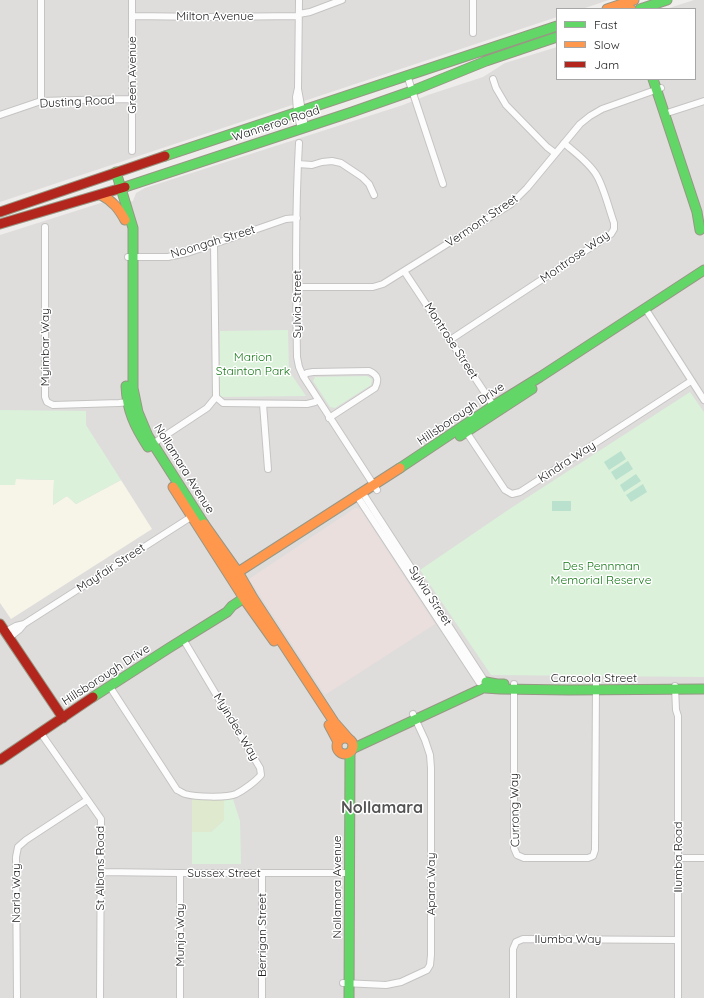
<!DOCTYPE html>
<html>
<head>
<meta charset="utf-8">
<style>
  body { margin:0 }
  #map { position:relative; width:704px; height:998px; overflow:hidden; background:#efedeb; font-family:Quicksand,sans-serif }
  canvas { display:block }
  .legend { position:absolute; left:556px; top:8px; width:140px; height:72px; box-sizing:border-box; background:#fff; border:1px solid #a6a6a6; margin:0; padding:5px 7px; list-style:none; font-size:12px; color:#212121 }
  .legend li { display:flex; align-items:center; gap:8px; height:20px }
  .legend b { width:20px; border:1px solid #a6a6a6 }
</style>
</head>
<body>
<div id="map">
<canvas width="704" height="998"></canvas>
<ul class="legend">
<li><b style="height:5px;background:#63d668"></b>Fast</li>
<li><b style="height:5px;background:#ff974d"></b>Slow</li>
<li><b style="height:5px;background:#b3261e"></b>Jam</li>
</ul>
</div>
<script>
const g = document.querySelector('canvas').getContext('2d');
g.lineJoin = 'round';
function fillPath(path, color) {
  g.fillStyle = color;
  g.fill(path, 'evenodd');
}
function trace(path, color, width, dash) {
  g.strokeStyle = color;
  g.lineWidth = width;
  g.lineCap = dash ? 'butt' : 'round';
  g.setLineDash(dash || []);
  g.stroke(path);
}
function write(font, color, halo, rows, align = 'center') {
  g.font = font + ' Quicksand,sans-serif';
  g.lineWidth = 3;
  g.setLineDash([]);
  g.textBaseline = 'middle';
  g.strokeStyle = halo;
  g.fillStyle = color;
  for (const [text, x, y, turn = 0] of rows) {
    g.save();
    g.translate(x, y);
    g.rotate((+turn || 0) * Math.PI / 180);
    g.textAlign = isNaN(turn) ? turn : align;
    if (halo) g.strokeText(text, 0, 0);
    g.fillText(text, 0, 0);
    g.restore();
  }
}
const residential = new Path2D(`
  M 0,0 L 609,0 L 582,9 L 557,9 L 557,17 L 0,202 Z
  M 694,0 L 704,0 L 704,998 L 0,998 L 0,235 L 104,202 L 113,207 L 133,201 L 136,193 L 145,188 L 403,105 L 428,95 L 483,77 L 505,63 L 557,47 L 557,79 L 695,79 L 695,9 L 666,9 Z`);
const commercial = new Path2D(`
  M 355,508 L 360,509 L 435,624 L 325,695 L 249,579 Z`);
const education = new Path2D(`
  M 15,479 L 54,480 L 53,505 L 67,496 L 76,504 L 121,480 L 152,529 L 11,619 L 0,603 L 0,485 L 15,485 Z`);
const grass = new Path2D(`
  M 192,799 L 224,799 L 224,820 L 211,832 L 192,832 Z`);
const park = new Path2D(`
  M 288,330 L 289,371 L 306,396 L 220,397 L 220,331 Z
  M 367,376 L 372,379 L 371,385 L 335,408 L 330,407 L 313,381 L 315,377 Z
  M 690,392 L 704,412 L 704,677 L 491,675 L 420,570 L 508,510 Z
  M 0,410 L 86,411 L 86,425 L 121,480 L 76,504 L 67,496 L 53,505 L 54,480 L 16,479 L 15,485 L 0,485 Z
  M 224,799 L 233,799 L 240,821 L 241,864 L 192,864 L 192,832 L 211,832 L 224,820 Z`);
const pitch = new Path2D(`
  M 621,451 L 626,459 L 609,470 L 604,462 Z
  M 628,461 L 633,469 L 616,480 L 611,472 Z
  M 636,474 L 641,481 L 624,492 L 620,485 Z
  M 643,484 L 647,492 L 631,502 L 626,495 Z
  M 552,501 L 571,501 L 571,511 L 552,511 Z`);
const street = new Path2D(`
  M 41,0 L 41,101
  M 299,0 L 298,88 L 296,97 L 297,112 L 301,129
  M 473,0 L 473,33
  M 299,14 L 310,12 L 342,0
  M 132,16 L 209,17 L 299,16
  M 407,75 L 443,184
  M 493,79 L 496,88 L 506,105 L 547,147 L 555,153
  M 298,89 L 305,127
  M 664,114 L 704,101
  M 0,115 L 41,101 L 77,100 L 132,99
  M 299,143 C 295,214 296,286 297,357 L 299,367 L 303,376 L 377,490
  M 132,151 L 132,0
  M 298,164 L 312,165 L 322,162 L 332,161 L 341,163 L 362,177 L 369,184 L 374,195
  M 45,227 L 45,397 L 47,402 L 53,405 L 119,403 L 129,402
  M 214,244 L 216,397
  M 128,257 L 168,257 L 190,252 L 214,244 L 286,219 L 297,218
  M 404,271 L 495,408
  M 296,287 L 373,287 L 383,284 L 511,204 L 527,188 L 580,124 L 590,116 L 602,109 L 661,88
  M 645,308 L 704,400
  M 450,340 L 611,234 L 614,229 L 614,223 C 609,209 604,188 597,176 C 590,163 574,152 564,143
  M 303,376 L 307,373 L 313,372 L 369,371 C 378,375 379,380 375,388 L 329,418
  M 263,404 L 268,469
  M 465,430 L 505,490 L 512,494 L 520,492 L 691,381
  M 151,445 L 207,408 L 216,397 L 223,403 L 307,404 L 315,402 L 318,400
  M 362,492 L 484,680
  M 357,496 L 479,682
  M 5,632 L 16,626 L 24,624
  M 9,638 L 19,630 L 24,624 L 194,515
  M 514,684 L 514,848 L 517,855 L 524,858 L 588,858 L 593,856 L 595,850 L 596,684
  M 675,686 L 676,710 L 678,716 L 678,998
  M 110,687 L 177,790 C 180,791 182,793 185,794 C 195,797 227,798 236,794 C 244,790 256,781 261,775 L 260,768 L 183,639
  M 40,732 L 101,819 L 100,998
  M 678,858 L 704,858
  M 100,872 L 180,873 L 349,873
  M 343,983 L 386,985 L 401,982 L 427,970 L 430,965 L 431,955 L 431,768 L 430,755 L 425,740 L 413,714
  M 17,998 L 16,857 L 18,847 L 26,840 L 87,800
  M 180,998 L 180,873
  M 262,998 L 262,873
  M 513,998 L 513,949 L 516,942 L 523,939 L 678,940`);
const fast = new Path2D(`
  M 640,9 L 667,0
  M 653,79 L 697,212 L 700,230
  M 165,156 L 557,26
  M 116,172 L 133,228 L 133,388 L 138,412 L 148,436 L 204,524
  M 125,187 L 352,112 L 412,91 L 486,61 L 557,37
  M 126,386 C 127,411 135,427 148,447
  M 460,436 L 532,389
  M 400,468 L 493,406 L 540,377 L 704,270
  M 486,682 L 497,684 L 504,684
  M 485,688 L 500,689 L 569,690 L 704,689
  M 93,697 L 169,648 L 227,612 L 232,606 L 250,594
  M 352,749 L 481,689
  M 349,998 L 350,753`);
const slow = new Path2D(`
  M 607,9 L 634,0
  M 620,9 L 627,8 L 631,9
  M 101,195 C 113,201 119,209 125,220
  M 173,487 L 247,603 L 274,641
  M 204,524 L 238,572 L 253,598 L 334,722 L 348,738
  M 232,576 L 400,468
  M 329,725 L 338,742
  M337 746a8 8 0 1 1 16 0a8 8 0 1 1-16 0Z`);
const jam = new Path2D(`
  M 0,212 L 165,156
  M 0,224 L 125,187
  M 0,624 L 63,718
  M 0,760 L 93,697`);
const streetNames = [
  ["Milton Avenue",215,16],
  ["Green Avenue",132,75,-90],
  ["Dusting Road",77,102,-3],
  ["Wanneroo Road",276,124,-18],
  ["Vermont Street",482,221,-34],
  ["Noongah Street",213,242,-17],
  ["Montrose Way",575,257,-35],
  ["Sylvia Street",297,304,-90],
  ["Montrose Street",451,341,57],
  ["Myimbar Way",45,347,-90],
  ["Hillsborough Drive",461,414,-34],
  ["Kindra Way",567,462,-33],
  ["Nollamara Avenue",184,469,58],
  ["Mayfair Street",111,568,-33],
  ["Sylvia Street",430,596,57],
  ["Hillsborough Drive",106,675,-33],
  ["Carcoola Street",594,678],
  ["Myindee Way",236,727,59],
  ["Currong Way",515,810,-91],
  ["Ilumba Road",678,857,-90],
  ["St Albans Road",100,868,-90],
  ["Sussex Street",224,873],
  ["Apara Way",431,884,-90],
  ["Nollamara Avenue",337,887,-90],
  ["Narla Way",16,893,-90],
  ["Munja Way",180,935,-90],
  ["Berrigan Street",262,935,-90],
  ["Ilumba Way",568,939]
];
const parkNames = [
  ["Marion",253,357],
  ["Stainton Park",253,371],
  ["Des Pennman",601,566],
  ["Memorial Reserve",601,580]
];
const districtNames = [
  ["Nollamara",382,808]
];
fillPath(residential, '#dedddc');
fillPath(commercial, '#ebdfde');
fillPath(education, '#f7f5e8');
fillPath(grass, '#dee9cd');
fillPath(park, '#dbf1da');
fillPath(pitch, '#bae1ce');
trace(street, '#c5c4c3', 8);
trace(fast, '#989784', 11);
trace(slow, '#989784', 11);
trace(jam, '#989784', 11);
trace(street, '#fdfcfc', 6);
trace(fast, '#63d668', 9);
trace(slow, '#ff974d', 9);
trace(jam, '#b3261e', 9);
write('12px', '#212121', '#fff', streetNames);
write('12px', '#167818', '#fff', parkNames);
write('bold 16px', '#545454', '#fff', districtNames);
</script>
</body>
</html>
